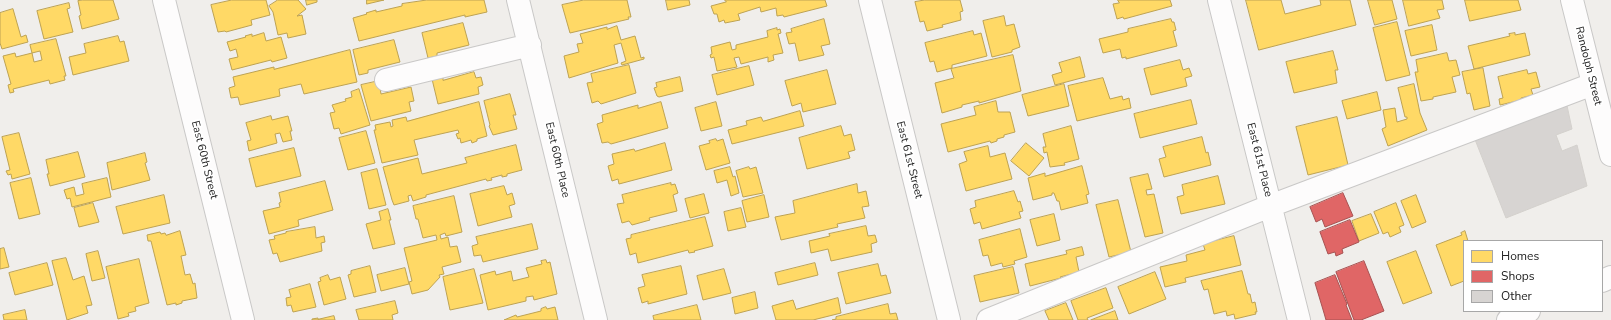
<!DOCTYPE html>
<html>
<head>
<meta charset="utf-8">
<style>
  body { margin:0 }
  #map { position:relative; width:1611px; height:320px; overflow:hidden; background:#f0eeeb; font-family:"Nunito Sans",sans-serif }
  canvas { display:block }
  .legend { position:absolute; left:1463px; top:240px; width:140px; height:72px; box-sizing:border-box; background:#fff; border:1px solid #a7a7a7; margin:0; padding:5px 7px; list-style:none; font-size:12px; color:#222 }
  .legend li { display:flex; align-items:center; gap:8px; height:20px }
  .legend b { width:20px; border:1px solid #a7a7a7 }
</style>
</head>
<body>
<div id="map">
<canvas width="1611" height="320"></canvas>
<ul class="legend">
<li><b style="height:11px;background:#ffd966"></b>Homes</li>
<li><b style="height:11px;background:#e06666"></b>Shops</li>
<li><b style="height:11px;background:#d7d4d2"></b>Other</li>
</ul>
</div>
<script>
const g = document.querySelector('canvas').getContext('2d');
g.lineJoin = 'round';
function fillPath(path, color) {
  g.fillStyle = color;
  g.fill(path, 'evenodd');
}
function trace(path, color, width, dash) {
  g.strokeStyle = color;
  g.lineWidth = width;
  g.lineCap = dash ? 'butt' : 'round';
  g.setLineDash(dash || []);
  g.stroke(path);
}
function write(font, color, halo, rows, align = 'center') {
  g.font = font + ' "Nunito Sans",sans-serif';
  g.lineWidth = 4;
  g.setLineDash([]);
  g.textBaseline = 'middle';
  g.strokeStyle = halo;
  g.fillStyle = color;
  for (const [text, x, y, turn = 0] of rows) {
    g.save();
    g.translate(x, y);
    g.rotate((+turn || 0) * Math.PI / 180);
    g.textAlign = isNaN(turn) ? turn : align;
    if (halo) g.strokeText(text, 0, 0);
    g.fillText(text, 0, 0);
    g.restore();
  }
}
const homes = new Path2D(`
  M 83,0 L 113,0 L 119,19 L 82,29 L 79,16 L 81,15 L 78,1 Z
  M 232,0 L 266,0 L 270,15 L 251,20 L 252,25 L 226,32 L 225,31 L 218,32 L 211,5 Z
  M 278,0 L 298,0 L 306,9 L 297,16 L 302,15 L 306,34 L 288,38 L 287,33 L 278,35 L 273,12 L 269,6 Z
  M 306,0 L 317,0 L 317,2 L 307,5 Z
  M 367,0 L 384,0 L 367,4 Z
  M 427,0 L 484,0 L 487,12 L 465,17 L 465,15 L 359,41 L 353,18 L 367,14 L 366,13 L 376,10 L 376,12 L 402,6 L 402,4 Z
  M 584,0 L 627,0 L 631,17 L 628,17 L 629,19 L 570,33 L 562,5 Z
  M 666,0 L 689,0 L 690,5 L 668,10 Z
  M 725,0 L 825,0 L 827,6 L 784,17 L 783,15 L 777,16 L 776,8 L 761,12 L 760,7 L 738,14 L 740,20 L 725,23 L 724,20 L 719,22 L 717,14 L 714,14 L 711,6 L 726,2 Z
  M 925,0 L 960,0 L 963,11 L 960,12 L 961,20 L 942,25 L 943,27 L 927,31 L 924,21 L 920,22 L 915,2 Z
  M 1118,0 L 1170,0 L 1172,6 L 1124,19 L 1123,17 L 1117,19 L 1113,4 L 1119,3 Z
  M 1246,0 L 1281,0 L 1285,14 L 1321,5 L 1320,0 L 1350,0 L 1356,25 L 1259,50 Z
  M 1368,0 L 1392,0 L 1397,19 L 1375,25 Z
  M 1403,0 L 1442,0 L 1444,9 L 1437,10 L 1440,18 L 1409,26 Z
  M 1465,0 L 1518,0 L 1521,10 L 1470,21 Z
  M 69,3 L 70,8 L 67,9 L 73,32 L 44,39 L 37,11 Z
  M 13,9 L 21,37 L 26,35 L 28,42 L 2,49 L 0,43 L 0,13 Z
  M 1004,16 L 1006,26 L 1014,24 L 1020,47 L 1012,50 L 1012,52 L 992,57 L 983,21 Z
  M 824,19 L 830,44 L 821,46 L 824,55 L 799,61 L 795,43 L 789,44 L 786,33 L 792,32 L 791,29 Z
  M 1171,19 L 1172,22 L 1174,22 L 1176,30 L 1173,31 L 1177,46 L 1126,59 L 1126,57 L 1122,58 L 1120,49 L 1103,53 L 1099,39 L 1128,32 L 1128,29 Z
  M 1397,22 L 1410,75 L 1386,81 L 1373,28 Z
  M 463,23 L 469,45 L 437,53 L 437,56 L 428,58 L 422,33 Z
  M 1432,25 L 1437,50 L 1411,56 L 1405,31 Z
  M 617,26 L 621,40 L 635,36 L 641,58 L 644,57 L 644,59 L 622,65 L 621,63 L 626,61 L 621,43 L 614,45 L 618,63 L 569,78 L 564,56 L 579,52 L 577,44 L 583,43 L 580,34 L 607,27 L 607,29 Z
  M 777,28 L 777,30 L 780,29 L 781,33 L 778,34 L 783,53 L 773,55 L 774,60 L 768,62 L 768,57 L 741,64 L 739,57 L 734,58 L 737,67 L 717,71 L 714,57 L 711,58 L 710,55 L 712,54 L 711,47 L 730,42 L 732,50 L 736,49 L 736,45 L 768,37 L 767,31 Z
  M 973,31 L 974,35 L 981,33 L 987,56 L 952,65 L 952,68 L 937,72 L 934,61 L 930,62 L 925,43 Z
  M 264,33 L 266,41 L 281,37 L 287,58 L 272,62 L 271,60 L 232,70 L 229,59 L 238,57 L 236,49 L 230,51 L 227,42 L 246,37 L 245,36 L 252,34 L 252,36 Z
  M 1515,33 L 1515,35 L 1525,33 L 1530,55 L 1474,69 L 1468,46 L 1510,36 L 1509,34 Z
  M 118,36 L 120,42 L 124,41 L 129,61 L 73,75 L 69,57 L 86,53 L 84,44 Z
  M 56,39 L 66,76 L 64,76 L 65,80 L 50,84 L 49,80 L 13,89 L 14,92 L 10,93 L 8,85 L 11,84 L 3,56 L 15,53 L 16,57 L 32,53 L 34,62 L 42,60 L 40,51 L 32,53 L 30,45 Z
  M 394,40 L 400,62 L 368,70 L 368,73 L 359,75 L 353,50 Z
  M 350,50 L 357,82 L 304,94 L 301,84 L 279,89 L 280,96 L 240,105 L 238,97 L 231,98 L 229,88 L 235,86 L 233,77 L 274,67 L 274,69 Z
  M 1333,51 L 1338,70 L 1335,70 L 1337,83 L 1294,93 L 1286,62 Z
  M 1447,53 L 1449,61 L 1456,60 L 1460,75 L 1452,77 L 1456,92 L 1433,97 L 1433,99 L 1421,101 L 1415,72 L 1418,72 L 1416,60 Z
  M 1013,55 L 1021,91 L 979,103 L 979,101 L 962,105 L 962,107 L 942,113 L 935,83 L 954,78 L 951,69 Z
  M 1080,57 L 1085,77 L 1055,85 L 1052,75 L 1062,72 L 1059,63 Z
  M 1180,60 L 1183,70 L 1189,68 L 1192,76 L 1185,78 L 1187,86 L 1151,95 L 1144,69 Z
  M 629,65 L 636,93 L 601,104 L 598,101 L 592,103 L 587,83 L 593,82 L 591,74 Z
  M 749,66 L 754,85 L 717,95 L 712,75 Z
  M 1483,68 L 1490,106 L 1474,110 L 1470,93 L 1467,94 L 1462,72 Z
  M 827,70 L 836,104 L 803,112 L 801,103 L 792,106 L 785,81 Z
  M 1527,70 L 1528,74 L 1536,72 L 1540,87 L 1531,89 L 1533,95 L 1521,98 L 1521,100 L 1500,105 L 1499,99 L 1503,98 L 1498,77 Z
  M 474,72 L 476,78 L 481,77 L 483,85 L 478,87 L 479,94 L 438,104 L 432,79 L 443,77 L 443,80 Z
  M 680,77 L 683,91 L 659,97 L 657,96 L 654,88 L 657,87 L 656,83 Z
  M 1103,78 L 1110,99 L 1122,96 L 1123,100 L 1129,98 L 1131,108 L 1077,121 L 1068,86 Z
  M 379,81 L 381,94 L 411,87 L 414,101 L 409,102 L 411,111 L 371,121 L 361,85 Z
  M 1064,84 L 1069,106 L 1028,116 L 1022,95 Z
  M 1414,84 L 1420,113 L 1427,130 L 1388,146 L 1382,129 L 1386,127 L 1383,110 L 1395,108 L 1397,122 L 1407,119 L 1407,117 L 1405,117 L 1398,88 Z
  M 359,89 L 370,125 L 341,134 L 339,128 L 334,129 L 330,113 L 335,112 L 332,105 L 346,101 L 345,99 L 352,97 L 351,92 Z
  M 1377,92 L 1381,110 L 1347,119 L 1342,101 Z
  M 510,94 L 516,115 L 513,115 L 517,129 L 493,135 L 489,126 L 490,125 L 484,101 Z
  M 1191,100 L 1197,124 L 1140,138 L 1134,114 Z
  M 996,101 L 998,112 L 1010,112 L 1015,132 L 1004,135 L 1004,137 L 997,139 L 997,141 L 991,143 L 990,141 L 948,152 L 941,124 L 976,115 L 974,107 Z
  M 479,102 L 487,136 L 477,139 L 477,141 L 472,143 L 471,140 L 461,143 L 460,138 L 458,139 L 456,134 L 459,133 L 458,130 L 414,140 L 418,155 L 382,163 L 374,130 L 376,130 L 375,125 L 390,122 L 391,127 L 393,126 L 392,120 L 406,117 L 407,121 Z
  M 661,102 L 668,128 L 611,144 L 608,142 L 602,143 L 597,124 L 603,122 L 602,115 L 638,105 L 638,108 Z
  M 716,102 L 722,126 L 701,131 L 695,108 Z
  M 800,111 L 804,126 L 732,144 L 728,130 L 747,125 L 746,121 L 761,117 L 763,121 Z
  M 271,116 L 272,120 L 288,116 L 292,131 L 290,131 L 292,140 L 283,142 L 280,133 L 275,134 L 277,143 L 249,151 L 247,141 L 251,140 L 246,123 Z
  M 1337,117 L 1348,165 L 1308,175 L 1296,127 Z
  M 841,126 L 844,136 L 851,134 L 855,150 L 848,152 L 850,158 L 807,169 L 799,138 Z
  M 1071,126 L 1079,159 L 1064,163 L 1065,165 L 1050,167 L 1047,152 L 1044,153 L 1043,147 L 1046,147 L 1043,134 Z
  M 366,131 L 375,163 L 348,170 L 339,138 Z
  M 19,133 L 30,174 L 12,179 L 11,174 L 8,175 L 6,171 L 10,170 L 2,137 Z
  M 1202,137 L 1206,153 L 1208,152 L 1211,165 L 1164,177 L 1159,159 L 1166,157 L 1163,147 Z
  M 716,139 L 717,141 L 723,139 L 730,163 L 706,170 L 699,146 L 710,143 L 709,141 Z
  M 665,143 L 672,170 L 619,184 L 618,179 L 612,181 L 608,166 L 614,164 L 612,154 L 634,149 L 635,151 Z
  M 1026,143 L 1044,158 L 1029,176 L 1011,161 Z
  M 516,145 L 522,170 L 507,174 L 507,176 L 502,177 L 502,175 L 491,178 L 492,180 L 487,181 L 486,179 L 426,195 L 426,197 L 413,201 L 411,195 L 408,196 L 409,201 L 394,205 L 392,200 L 383,167 L 418,158 L 422,174 L 467,163 L 465,158 Z
  M 988,146 L 990,157 L 1005,153 L 1012,179 L 966,191 L 959,164 L 967,161 L 964,152 Z
  M 294,148 L 301,176 L 256,187 L 249,159 Z
  M 78,152 L 85,177 L 50,186 L 47,174 L 49,174 L 46,160 Z
  M 145,153 L 147,162 L 145,163 L 150,180 L 112,190 L 107,163 Z
  M 1082,166 L 1089,194 L 1086,195 L 1088,203 L 1061,210 L 1059,201 L 1057,201 L 1054,193 L 1052,193 L 1052,195 L 1033,200 L 1028,178 L 1045,173 L 1045,176 Z
  M 730,167 L 733,177 L 735,176 L 739,193 L 731,196 L 727,180 L 717,183 L 714,171 Z
  M 749,167 L 750,169 L 756,167 L 763,193 L 743,197 L 736,171 Z
  M 377,169 L 386,205 L 369,209 L 361,173 Z
  M 1148,174 L 1152,189 L 1146,190 L 1147,195 L 1154,194 L 1163,233 L 1145,237 L 1130,178 Z
  M 1218,176 L 1225,204 L 1181,214 L 1177,197 L 1184,195 L 1182,185 Z
  M 31,178 L 40,214 L 19,219 L 10,183 Z
  M 107,178 L 111,197 L 72,207 L 70,198 L 67,199 L 64,190 L 74,187 L 76,196 L 84,194 L 82,184 Z
  M 325,181 L 333,210 L 298,220 L 299,226 L 269,234 L 263,211 L 280,207 L 279,203 L 281,202 L 279,193 Z
  M 671,183 L 671,185 L 675,184 L 678,193 L 673,195 L 677,211 L 649,218 L 650,220 L 632,225 L 629,221 L 622,223 L 617,204 L 624,203 L 622,195 Z
  M 857,184 L 858,193 L 866,191 L 869,206 L 862,207 L 865,218 L 837,224 L 838,227 L 781,240 L 775,217 L 795,213 L 793,201 Z
  M 504,186 L 507,195 L 512,193 L 515,204 L 509,206 L 512,217 L 478,226 L 470,194 Z
  M 1014,191 L 1018,202 L 1020,201 L 1023,211 L 1019,212 L 1021,218 L 982,229 L 980,222 L 974,224 L 970,209 L 976,207 L 975,201 Z
  M 704,194 L 709,213 L 690,218 L 685,199 Z
  M 164,195 L 170,223 L 123,234 L 116,207 Z
  M 764,195 L 769,217 L 747,222 L 742,201 Z
  M 1416,195 L 1426,222 L 1412,228 L 1401,201 Z
  M 454,196 L 462,232 L 446,236 L 445,233 L 440,235 L 441,239 L 448,237 L 450,247 L 457,246 L 461,262 L 442,267 L 444,274 L 439,275 L 440,277 L 428,290 L 412,294 L 409,282 L 412,281 L 404,248 L 437,240 L 436,235 L 423,238 L 418,219 L 416,219 L 413,206 Z
  M 1118,200 L 1131,252 L 1109,257 L 1096,205 Z
  M 93,203 L 99,222 L 79,227 L 74,208 Z
  M 1396,203 L 1404,225 L 1399,227 L 1401,232 L 1390,237 L 1388,232 L 1383,234 L 1374,212 Z
  M 741,208 L 746,227 L 728,231 L 724,212 Z
  M 388,209 L 391,220 L 389,220 L 395,244 L 373,249 L 366,224 L 381,220 L 379,212 Z
  M 1054,214 L 1060,240 L 1037,246 L 1030,220 Z
  M 1371,214 L 1379,233 L 1359,241 L 1352,221 Z
  M 705,217 L 713,246 L 694,251 L 695,252 L 689,253 L 688,250 L 638,263 L 636,253 L 630,255 L 626,239 L 631,238 L 631,235 Z
  M 532,224 L 538,249 L 483,262 L 481,255 L 474,256 L 472,246 L 478,244 L 476,237 Z
  M 866,226 L 868,236 L 875,235 L 877,242 L 871,244 L 872,252 L 831,261 L 828,249 L 811,253 L 809,241 L 830,236 L 829,234 Z
  M 315,227 L 316,238 L 324,236 L 325,242 L 321,243 L 322,251 L 280,262 L 277,253 L 273,254 L 269,240 L 275,239 L 274,236 L 286,233 L 286,232 Z
  M 1020,229 L 1027,257 L 1014,261 L 1015,264 L 1003,267 L 1002,263 L 991,266 L 988,255 L 983,256 L 979,240 Z
  M 180,231 L 186,255 L 181,256 L 185,275 L 190,274 L 193,284 L 195,283 L 197,298 L 182,301 L 182,303 L 176,305 L 176,303 L 167,305 L 151,241 L 148,241 L 147,235 L 160,232 L 161,234 L 165,233 L 166,235 Z
  M 1465,231 L 1468,241 L 1464,241 L 1464,281 L 1451,286 L 1436,245 L 1462,235 L 1461,233 Z
  M 1234,236 L 1241,265 L 1185,278 L 1186,282 L 1165,287 L 1160,267 L 1187,261 L 1186,255 L 1205,250 L 1203,244 Z
  M 1082,247 L 1084,255 L 1076,257 L 1079,272 L 1060,277 L 1061,278 L 1030,286 L 1025,264 L 1067,254 L 1066,251 Z
  M 4,248 L 9,267 L 0,269 L 0,249 Z
  M 98,251 L 105,278 L 92,281 L 86,254 Z
  M 1416,251 L 1432,293 L 1403,304 L 1387,262 Z
  M 66,258 L 73,280 L 84,276 L 92,305 L 86,306 L 88,313 L 67,320 L 52,261 Z
  M 139,259 L 149,303 L 135,307 L 136,311 L 128,313 L 129,316 L 118,319 L 106,267 Z
  M 546,260 L 547,263 L 550,262 L 557,294 L 534,300 L 533,296 L 526,297 L 526,301 L 488,310 L 480,275 L 495,271 L 496,275 L 511,271 L 513,281 L 529,277 L 526,268 L 542,264 L 541,261 Z
  M 47,263 L 53,285 L 15,295 L 9,273 Z
  M 815,263 L 818,275 L 778,285 L 775,273 Z
  M 878,264 L 881,276 L 886,275 L 891,293 L 846,304 L 838,273 Z
  M 370,266 L 376,292 L 354,297 L 348,275 L 351,274 L 351,271 Z
  M 681,266 L 687,294 L 648,304 L 648,301 L 642,303 L 638,288 L 645,286 L 642,275 Z
  M 1013,267 L 1019,293 L 980,302 L 974,276 Z
  M 405,268 L 409,284 L 381,291 L 377,275 Z
  M 474,269 L 483,303 L 450,310 L 443,277 Z
  M 724,269 L 731,293 L 703,300 L 697,276 Z
  M 1242,271 L 1248,294 L 1250,294 L 1252,303 L 1255,302 L 1257,312 L 1255,312 L 1256,314 L 1235,319 L 1234,314 L 1227,316 L 1226,311 L 1214,314 L 1208,289 L 1204,290 L 1201,281 Z
  M 1155,272 L 1166,299 L 1129,314 L 1118,287 Z
  M 328,275 L 330,280 L 340,277 L 346,299 L 324,305 L 318,282 L 321,281 L 320,278 Z
  M 310,284 L 316,307 L 293,312 L 291,305 L 287,306 L 286,298 L 291,297 L 289,290 Z
  M 1106,288 L 1113,308 L 1087,318 L 1088,320 L 1078,320 L 1071,301 Z
  M 755,292 L 758,308 L 735,314 L 732,298 Z
  M 838,298 L 841,313 L 813,320 L 776,320 L 772,306 L 793,300 L 796,309 Z
  M 395,301 L 398,313 L 392,315 L 393,320 L 359,320 L 356,310 Z
  M 1066,303 L 1073,320 L 1049,320 L 1045,311 Z
  M 888,304 L 890,314 L 896,313 L 898,320 L 832,320 L 836,319 L 836,317 Z
  M 697,305 L 701,320 L 654,320 L 653,316 Z
  M 546,307 L 547,309 L 555,307 L 558,320 L 504,320 L 516,315 L 517,317 L 541,311 L 541,309 Z
  M 25,310 L 27,320 L 4,320 L 3,315 Z
  M 1115,311 L 1118,320 L 1091,320 Z
  M 334,316 L 335,320 L 312,320 L 312,319 L 318,318 L 318,319 Z`);
const shops = new Path2D(`
  M 1343,193 L 1353,216 L 1325,227 L 1322,219 L 1316,222 L 1310,207 Z
  M 1350,220 L 1359,242 L 1342,249 L 1343,253 L 1336,256 L 1335,252 L 1328,254 L 1320,232 Z
  M 1364,261 L 1384,311 L 1361,320 L 1354,320 L 1336,272 Z
  M 1335,275 L 1347,304 L 1346,305 L 1352,320 L 1326,320 L 1324,313 L 1315,283 Z`);
const building = new Path2D(`
  M 1566,101 L 1572,129 L 1556,135 L 1562,151 L 1577,145 L 1587,186 L 1506,218 L 1474,137 Z`);
const minor = new Path2D(`
  M 164,0 L 243,320
  M 518,0 L 596,320
  M 870,0 L 949,320
  M 1219,0 L 1299,320
  M 1572,0 L 1611,155
  M 386,80 L 530,45
  M 1602,281 L 1611,277
  M 988,320 L 1270,206 L 1593,84
  M 1508,320 L 1529,311`);
const streetNames = [
  ["Randolph Street",1588,66,76],
  ["East 60th Street",204,160,76],
  ["East 60th Place",557,160,77],
  ["East 61st Street",909,160,76],
  ["East 61st Place",1259,160,76]
];
fillPath(homes, '#ffd966');
trace(homes, '#bda252', 1);
fillPath(shops, '#e06666');
trace(shops, '#a75252', 1);
fillPath(building, '#d7d4d2');
trace(building, '#d3d0cc', 1);
trace(minor, '#c9c8c7', 24);
trace(minor, '#fdfcfc', 22);
write('11px', '#222', '#fff', streetNames);
</script>
</body>
</html>
